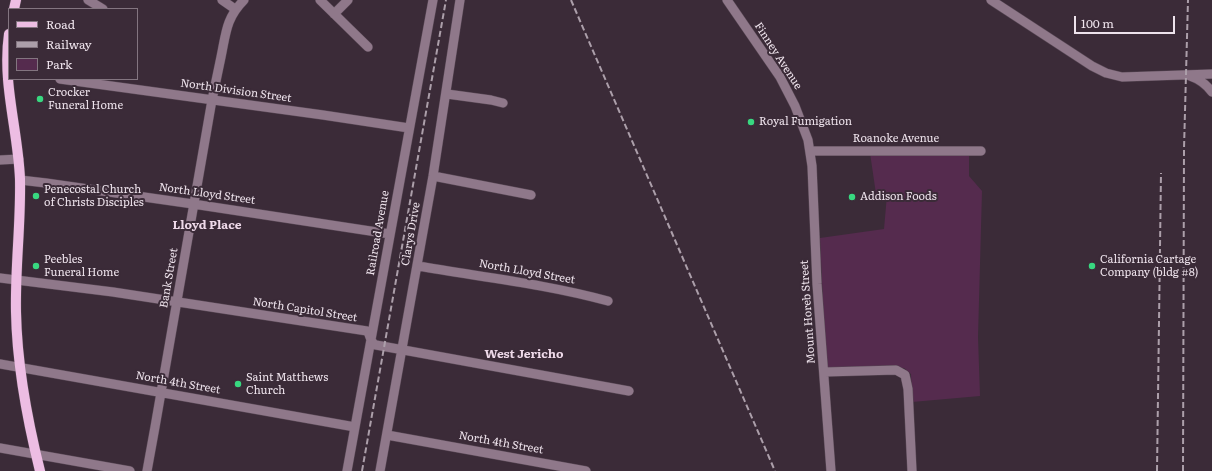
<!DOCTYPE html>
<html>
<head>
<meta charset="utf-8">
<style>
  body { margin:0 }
  #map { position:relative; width:1212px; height:471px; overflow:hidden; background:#3b2b38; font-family:Literata,serif }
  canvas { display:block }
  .legend { position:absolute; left:8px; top:8px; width:130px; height:72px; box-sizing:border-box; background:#3b2b38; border:1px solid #837580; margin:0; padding:5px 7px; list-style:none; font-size:12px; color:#eee3ec }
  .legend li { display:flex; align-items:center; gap:8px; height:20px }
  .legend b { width:20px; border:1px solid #837580 }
  .scale { position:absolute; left:1074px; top:16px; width:101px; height:18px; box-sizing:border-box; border:2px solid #eee3ec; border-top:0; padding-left:5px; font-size:12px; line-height:14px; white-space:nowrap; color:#eee3ec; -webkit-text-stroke:3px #3b2b38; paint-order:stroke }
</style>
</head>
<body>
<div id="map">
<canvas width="1212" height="471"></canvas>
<ul class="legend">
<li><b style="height:5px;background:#edbde3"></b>Road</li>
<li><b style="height:5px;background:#ac9faa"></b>Railway</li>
<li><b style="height:11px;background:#552b4e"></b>Park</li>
</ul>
<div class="scale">100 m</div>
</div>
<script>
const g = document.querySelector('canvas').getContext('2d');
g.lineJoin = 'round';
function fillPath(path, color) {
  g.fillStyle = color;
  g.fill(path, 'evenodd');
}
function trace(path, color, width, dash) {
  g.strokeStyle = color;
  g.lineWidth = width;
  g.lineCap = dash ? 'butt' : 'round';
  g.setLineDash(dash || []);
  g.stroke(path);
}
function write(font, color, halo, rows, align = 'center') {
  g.font = font + ' Literata,serif';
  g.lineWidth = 4;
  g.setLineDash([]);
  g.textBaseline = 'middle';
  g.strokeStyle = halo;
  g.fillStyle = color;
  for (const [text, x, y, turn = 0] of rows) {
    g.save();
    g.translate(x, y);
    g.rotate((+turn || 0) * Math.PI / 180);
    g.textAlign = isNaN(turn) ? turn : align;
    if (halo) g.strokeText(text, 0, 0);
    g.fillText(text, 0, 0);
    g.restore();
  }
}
const green = new Path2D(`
  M 870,153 L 969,154 L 969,176 L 982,191 L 978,337 L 980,396 L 912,402 L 911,374 L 904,368 L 826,367 L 820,238 L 884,229 L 887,195 L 876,194 Z`);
const minor = new Path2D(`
  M 88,0 L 103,9
  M 222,0 L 235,9
  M 320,0 L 368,47
  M 727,0 L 780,77 L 795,106 L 808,140 L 812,166 L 817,284 L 831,471
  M 991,0 L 1092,66 L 1106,73 L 1122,77 L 1212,74
  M 334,14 L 348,0
  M 1190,76 C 1199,79 1206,84 1212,92
  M 60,79 L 323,115 L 409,128
  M 447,94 L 491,100 L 503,103
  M 810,151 L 981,151
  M 0,160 L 19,159
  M 433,176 L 531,195
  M 20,180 L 46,183 L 193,204 L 390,234
  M 418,266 C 481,277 546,284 608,301
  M 0,278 L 113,292 L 367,331 C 371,335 369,342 376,345 L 629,391
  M 0,364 L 355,427
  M 825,372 L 896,370 L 905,375 L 908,389 L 912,471
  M 387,435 L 586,471
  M 0,448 L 130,471
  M 147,471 L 155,427 L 212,100 C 215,86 218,71 221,57 C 226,33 226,18 244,0
  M 347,471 L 433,0
  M 380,471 L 433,176 L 460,0`);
const major = new Path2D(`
  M 14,9 L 16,0
  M 9,34 C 2,83 18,130 20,179 C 21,223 15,268 16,312 C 17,366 27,419 40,471`);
const rail = new Path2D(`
  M 571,0 L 775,471
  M 362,471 L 446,0
  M 1157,471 L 1161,173
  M 1183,471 L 1184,149 L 1188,0`);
const markers = [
  [40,99,4,"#38d880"],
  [751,122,4,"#38d880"],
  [36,196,4,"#38d880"],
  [852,197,4,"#38d880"],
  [36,266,4,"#38d880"],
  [1092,266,4,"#38d880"],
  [238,384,4,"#38d880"]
];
const streetNames = [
  ["Finney Avenue",778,56,57],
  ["North Division Street",236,91,8],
  ["Roanoke Avenue",896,139],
  ["North Lloyd Street",207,194,8],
  ["Railroad Avenue",378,233,-80],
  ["Clarys Drive",411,234,-80],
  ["North Lloyd Street",527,272,10],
  ["Bank Street",169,278,-80],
  ["North Capitol Street",305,310,9],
  ["Mount Horeb Street",808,312,-94],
  ["North 4th Street",178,383,10],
  ["North 4th Street",501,443,10]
];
const poiNames = [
  ["Crocker",48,93],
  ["Funeral Home",48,106],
  ["Royal Fumigation",759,122],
  ["Penecostal Church",44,190],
  ["of Christs Disciples",44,203],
  ["Addison Foods",860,197],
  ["Peebles",44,260],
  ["Funeral Home",44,273],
  ["California Cartage",1100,260],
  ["Company (bldg #8)",1100,273],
  ["Saint Matthews",246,378],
  ["Church",246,391]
];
const neighbourhoodNames = [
  ["Lloyd Place",207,225],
  ["West Jericho",524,354]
];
fillPath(green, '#552b4e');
trace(minor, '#584855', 10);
trace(major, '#584855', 11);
trace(minor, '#8f788a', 9);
trace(major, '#edbde3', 10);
trace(rail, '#ac9faa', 2, [6, 3]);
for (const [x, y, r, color] of markers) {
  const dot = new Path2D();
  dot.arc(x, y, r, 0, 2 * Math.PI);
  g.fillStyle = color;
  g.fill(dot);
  trace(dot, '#3b2b38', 1.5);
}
write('11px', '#eee3ec', '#3b2b38', streetNames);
write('11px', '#eee3ec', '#3b2b38', poiNames, 'left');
write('bold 12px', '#eed9e9', '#3b2b38', neighbourhoodNames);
</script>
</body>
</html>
